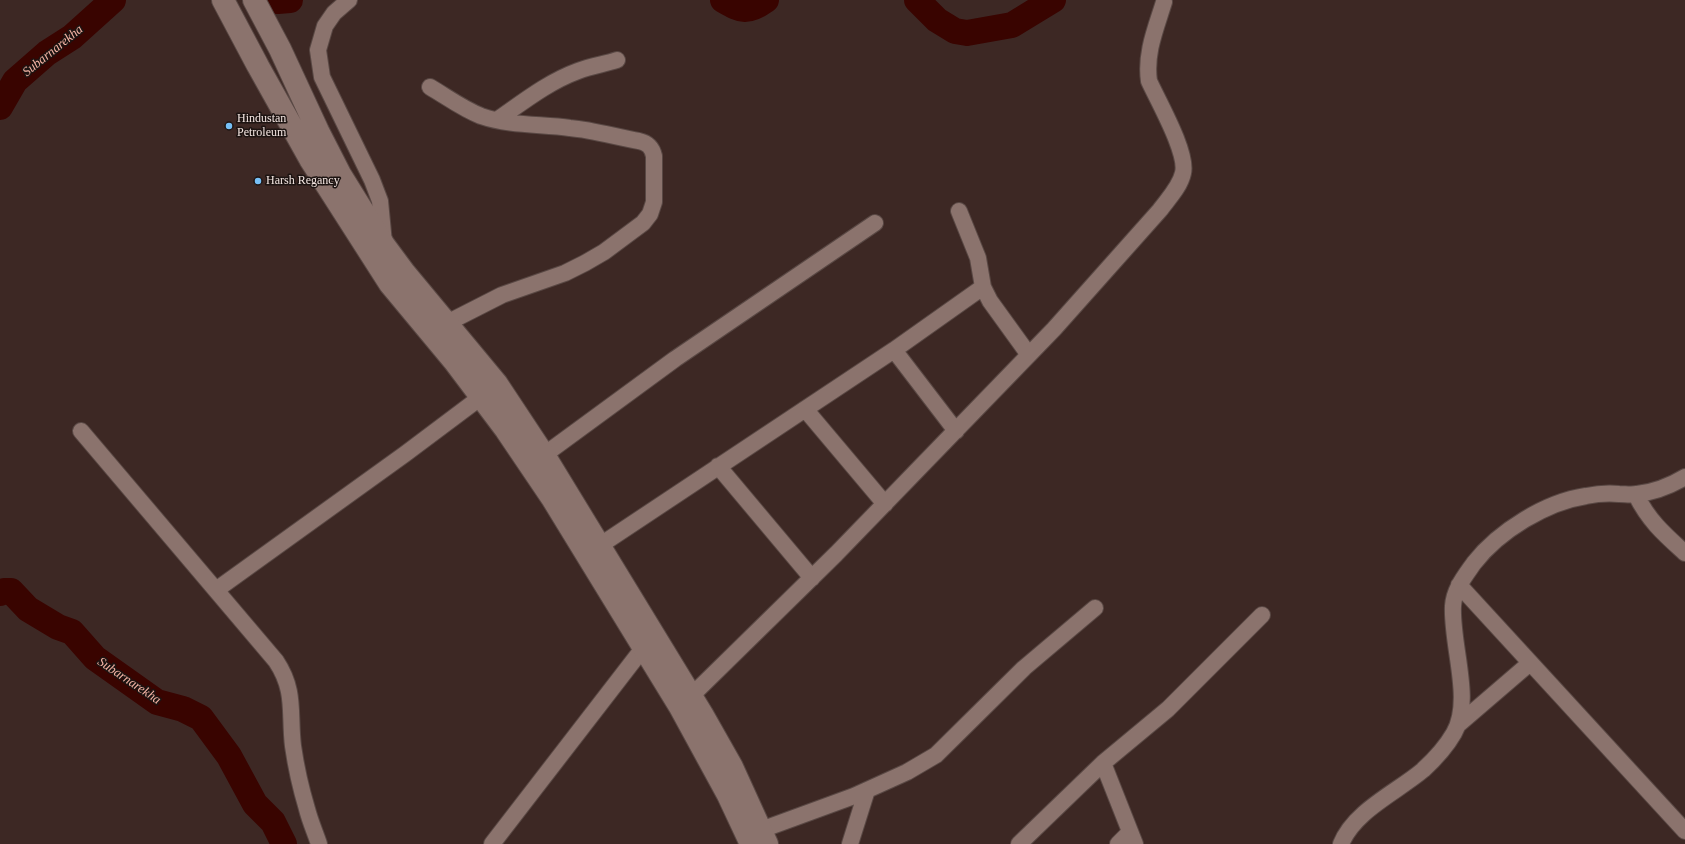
<!DOCTYPE html>
<html>
<head>
<meta charset="utf-8">
<style>
  body { margin:0 }
  canvas { display:block; background:#3d2824 }
</style>
</head>
<body>
<canvas width="1685" height="844"></canvas>
<script>
const g = document.querySelector('canvas').getContext('2d');
g.lineJoin = 'round';
function trace(path, color, width, dash) {
  g.strokeStyle = color;
  g.lineWidth = width;
  g.lineCap = dash ? 'butt' : 'round';
  g.setLineDash(dash || []);
  g.stroke(path);
}
function write(font, color, halo, rows, align = 'center') {
  g.font = font + ' Georgia,serif';
  g.lineWidth = 3;
  g.setLineDash([]);
  g.textBaseline = 'middle';
  g.strokeStyle = halo;
  g.fillStyle = color;
  for (const [text, x, y, turn = 0] of rows) {
    g.save();
    g.translate(x, y);
    g.rotate((+turn || 0) * Math.PI / 180);
    g.textAlign = isNaN(turn) ? turn : align;
    if (halo) g.strokeText(text, 0, 0);
    g.fillText(text, 0, 0);
    g.restore();
  }
}
const river = new Path2D(`
  M 267,0 L 278,1 L 290,0
  M 723,0 C 742,11 748,13 766,0
  M 917,0 L 937,20 L 955,31 L 967,33 L 1012,25 L 1053,0
  M 0,107 L 15,81 L 47,53 L 72,37 L 113,0
  M 0,593 L 4,591 L 11,591 L 28,609 L 58,627 L 72,632 L 95,658 L 157,702 L 183,709 L 201,718 L 229,756 L 255,804 L 273,822 L 284,844`);
const street = new Path2D(`
  M 349,0 L 334,13 L 325,26 L 318,50 L 322,77 L 372,180 L 380,201 L 384,243
  M 430,87 C 447,97 463,109 481,116 C 510,126 540,124 570,128 C 593,130 616,137 639,141 C 648,143 652,147 654,156 L 654,202 L 650,214 L 643,223 L 604,252 L 585,263 L 565,273 L 502,295 L 447,323
  M 497,120 C 523,102 548,82 578,71 C 591,66 605,64 617,60
  M 959,211 L 978,258 L 983,287 L 990,301 L 1029,355
  M 894,350 L 956,431
  M 805,409 L 885,504
  M 81,431 L 276,661 C 296,691 289,713 293,746 C 296,767 301,789 307,809 C 310,821 315,832 319,844
  M 544,455 L 675,359 L 875,223
  M 718,466 L 812,578
  M 1636,495 C 1649,521 1664,534 1685,553
  M 590,552 L 894,350 L 983,287
  M 1459,585 L 1685,831
  M 216,590 L 405,454 L 481,397
  M 684,703 L 836,554 L 1054,329 L 1160,210 C 1168,199 1180,187 1183,173 C 1188,153 1158,101 1149,81 C 1145,53 1156,28 1164,2
  M 1459,724 L 1530,663
  M 1103,763 L 1135,844
  M 761,830 L 854,796 L 907,772 L 936,755 L 1024,668 L 1095,608
  M 492,844 L 644,647
  M 850,844 L 867,790
  M 1019,844 L 1103,763 L 1168,709 L 1262,615
  M 1118,844 L 1130,832
  M 1341,844 C 1354,811 1397,792 1423,770 C 1435,759 1446,747 1454,733 C 1473,700 1451,645 1453,606 C 1454,589 1465,576 1474,563 C 1499,531 1546,502 1586,496 C 1596,494 1608,493 1619,494 C 1625,494 1631,495 1637,494 C 1654,492 1670,486 1685,477`);
const secondary = new Path2D(`
  M 223,0 L 258,66 L 310,159 L 390,284 L 454,361 L 506,430 L 552,498 L 680,707 L 728,795 L 751,844
  M 254,0 L 280,49 L 318,131 L 340,174 L 384,245 L 404,272 L 497,384 L 544,455 L 702,714 L 732,767 L 767,844`);
const markers = [
  [229,126,4,"#77c0f7"],
  [258,181,4,"#77c0f7"]
];
const poiNames = [
  ["Hindustan",237,119],
  ["Petroleum",237,133],
  ["Harsh Regancy",266,181]
];
const waterNames = [
  ["Subarnarekha",53,51,-39],
  ["Subarnarekha",129,681,34]
];
trace(river, '#390400', 26);
trace(street, '#594844', 18);
trace(secondary, '#594844', 24);
trace(street, '#8b736d', 16);
trace(secondary, '#8b736d', 22);
for (const [x, y, r, color] of markers) {
  const dot = new Path2D();
  dot.arc(x, y, r, 0, 2 * Math.PI);
  g.fillStyle = color;
  g.fill(dot);
  trace(dot, '#1d1412', 1.5);
}
write('12px', '#f4e6e2', '#1d1412', poiNames, 'left');
write('italic 13px', '#f6b4a5', '#1d1412', waterNames);
</script>
</body>
</html>
